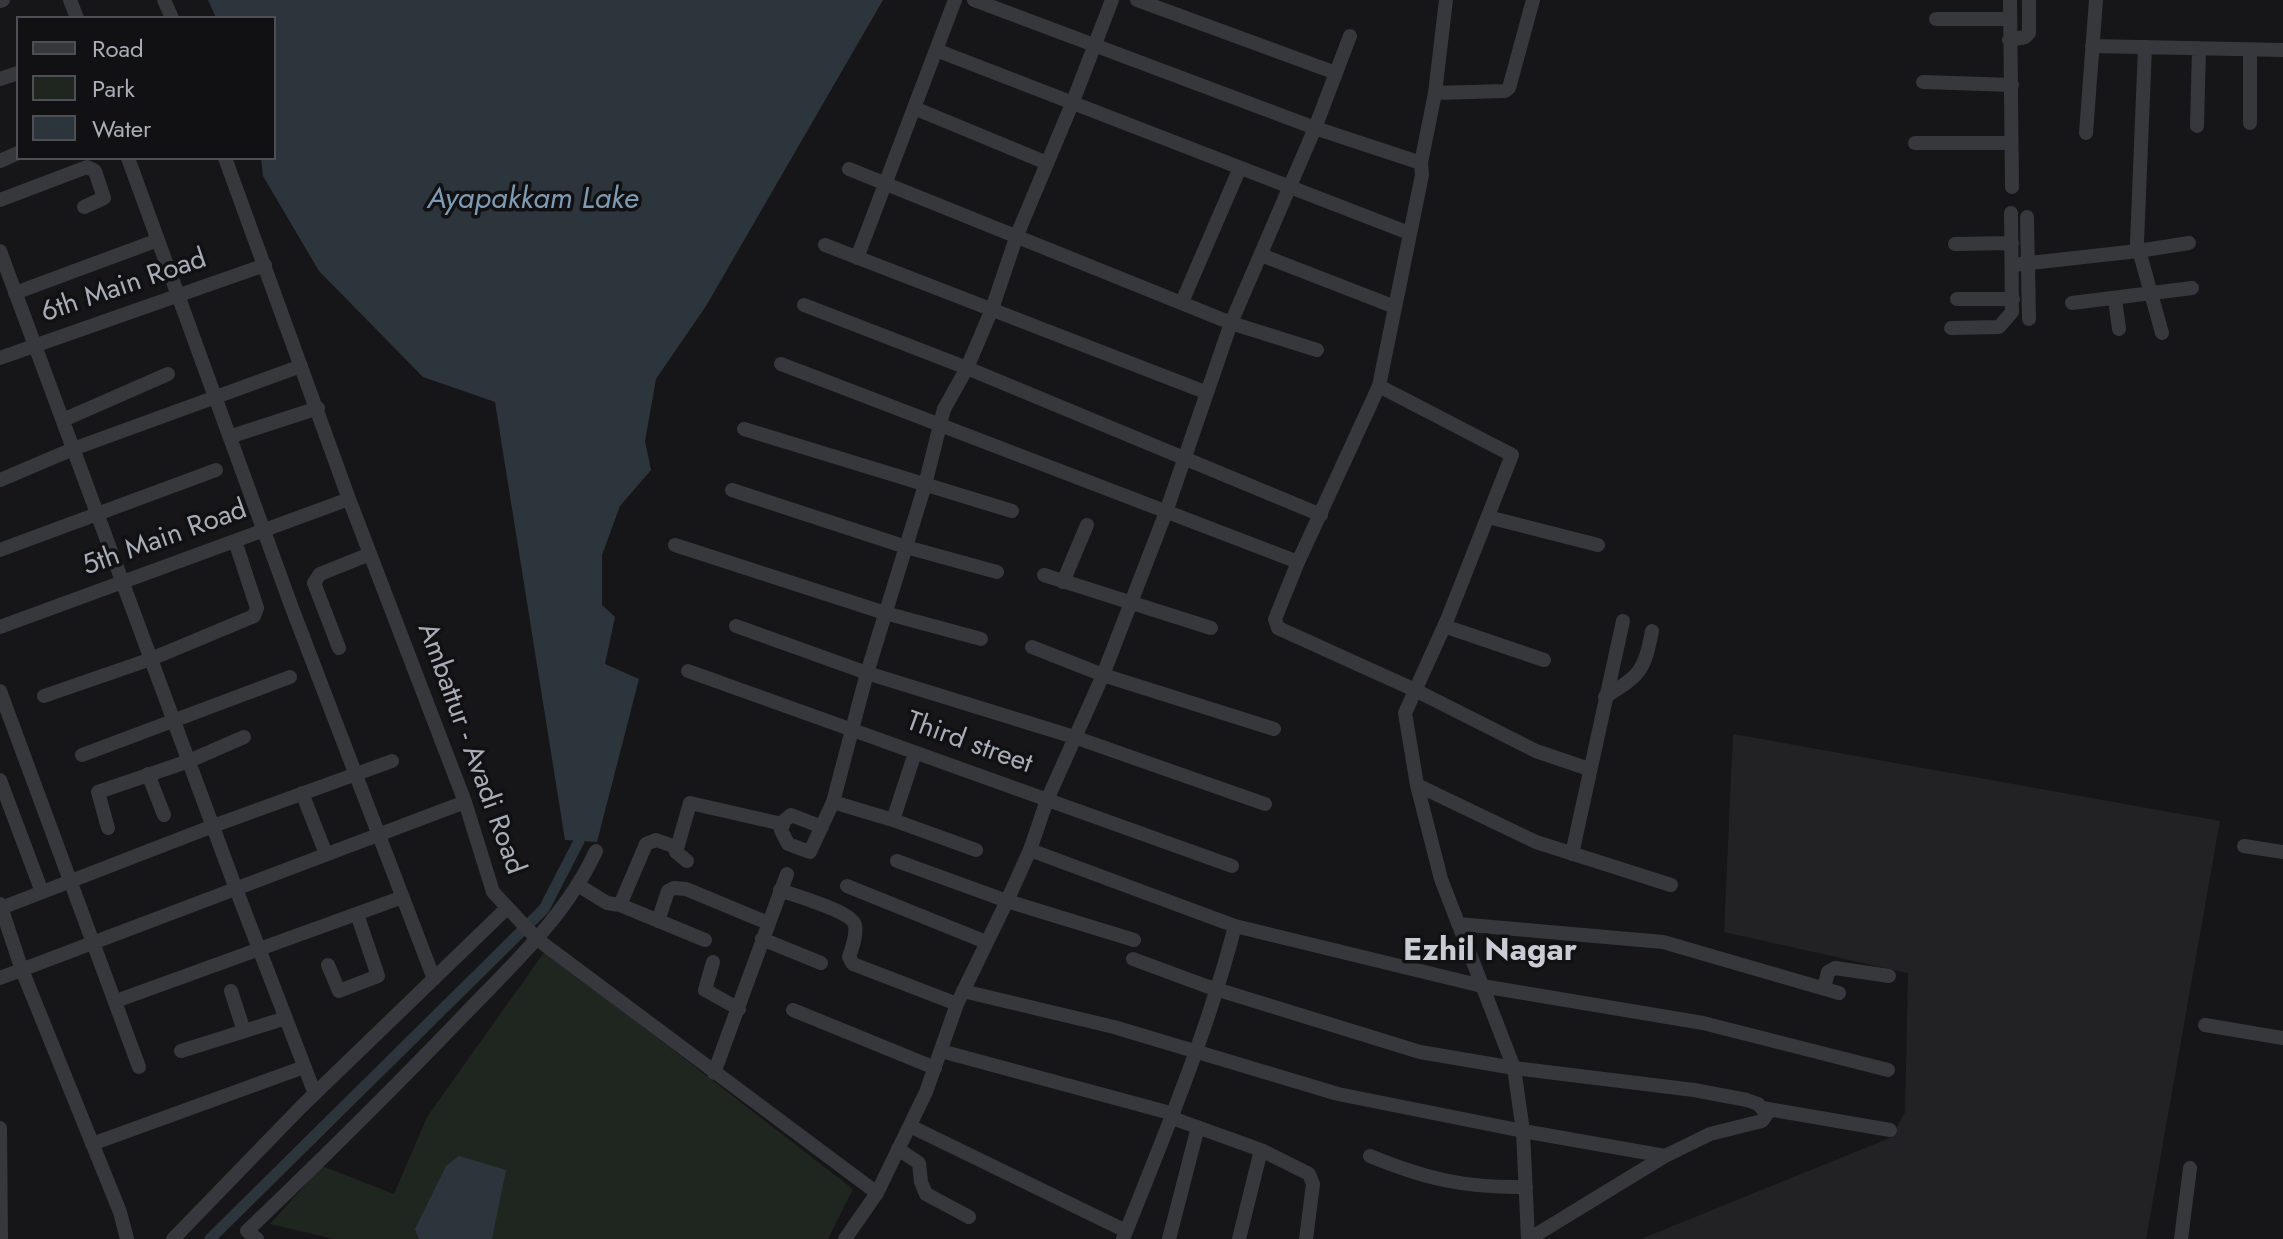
<!DOCTYPE html>
<html>
<head>
<meta charset="utf-8">
<style>
  body { margin:0 }
  #map { position:relative; width:2283px; height:1239px; overflow:hidden; background:#161618; font-family:Jost,sans-serif }
  canvas { display:block }
  .legend { position:absolute; left:16px; top:16px; width:260px; height:144px; box-sizing:border-box; background:#111113; border:2px solid #4d4f55; margin:0; padding:10px 14px; list-style:none; font-size:24px; color:#a8adb8 }
  .legend li { display:flex; align-items:center; gap:16px; height:40px }
  .legend b { width:40px; border:2px solid #4d4f55 }
</style>
</head>
<body>
<div id="map">
<canvas width="2283" height="1239"></canvas>
<ul class="legend">
<li><b style="height:10px;background:#37383d"></b>Road</li>
<li><b style="height:22px;background:#1e261f"></b>Park</li>
<li><b style="height:22px;background:#2c353c"></b>Water</li>
</ul>
</div>
<script>
const g = document.querySelector('canvas').getContext('2d');
g.lineJoin = 'round';
function fillPath(path, color) {
  g.fillStyle = color;
  g.fill(path, 'evenodd');
}
function trace(path, color, width, dash) {
  g.strokeStyle = color;
  g.lineWidth = width;
  g.lineCap = dash ? 'butt' : 'round';
  g.setLineDash(dash || []);
  g.stroke(path);
}
function write(font, color, halo, rows, align = 'center') {
  g.font = font + ' Jost,sans-serif';
  g.lineWidth = 7;
  g.setLineDash([]);
  g.textBaseline = 'middle';
  g.strokeStyle = halo;
  g.fillStyle = color;
  for (const [text, x, y, turn = 0] of rows) {
    g.save();
    g.translate(x, y);
    g.rotate((+turn || 0) * Math.PI / 180);
    g.textAlign = isNaN(turn) ? turn : align;
    if (halo) g.strokeText(text, 0, 0);
    g.fillText(text, 0, 0);
    g.restore();
  }
}
const built = new Path2D(`
  M 1733,734 L 2220,821 L 2146,1239 L 1641,1239 L 1892,1137 L 1905,1112 L 1908,973 L 1724,932 Z`);
const green = new Path2D(`
  M 545,951 L 853,1189 L 828,1239 L 334,1239 L 270,1224 L 322,1166 L 394,1194 L 427,1117 Z`);
const water = new Path2D(`
  M 208,0 L 883,0 L 706,306 L 656,379 L 645,441 L 651,470 L 620,506 L 602,555 L 602,605 L 615,617 L 605,664 L 639,679 L 597,842 L 565,840 L 495,402 L 423,377 L 319,271 L 263,176 L 261,158 L 274,158 L 274,18 L 216,18 Z
  M 459,1156 L 506,1170 L 492,1239 L 419,1239 L 415,1229 L 446,1166 Z`);
const canal = new Path2D(`
  M 210,1239 L 544,909 L 579,841`);
const minor = new Path2D(`
  M 70,0 L 77,18
  M 164,0 L 172,18
  M 974,0 L 1315,128 L 1421,163
  M 1137,0 L 1336,73
  M 2010,0 L 2012,187
  M 0,1 L 3,0
  M 1936,19 L 2010,19
  M 2009,40 L 2025,37 L 2029,33 L 2029,0
  M 2092,46 L 2283,50
  M 2145,47 L 2137,243 L 2162,333
  M 936,50 L 1409,233
  M 2250,50 L 2250,123
  M 0,79 L 18,73
  M 1923,82 L 2012,85
  M 1435,93 L 1446,0
  M 914,108 L 1047,163
  M 2197,126 L 2199,48
  M 2086,133 L 2096,0
  M 1915,143 L 2010,143
  M 128,158 L 292,608 L 434,979
  M 225,158 L 349,499 L 465,802 L 493,892 L 537,939 L 877,1193 L 845,1239
  M 0,161 L 18,153
  M 849,169 L 1231,323 L 1317,350
  M 0,200 L 87,167 L 95,171 L 104,198 L 84,207
  M 2027,217 L 2029,319
  M 1955,244 L 2012,243
  M 825,245 L 1205,392
  M 0,251 L 236,889 L 315,1094
  M 1261,255 L 1395,307
  M 857,258 L 955,0
  M 2012,265 L 2138,251 L 2189,243
  M 15,293 L 158,240
  M 1957,299 L 2013,299
  M 2115,299 L 2119,329
  M 1182,302 L 1239,170
  M 2072,303 L 2192,288
  M 804,305 L 967,368 L 1321,515
  M 1951,328 L 1999,327 L 2012,312 L 2011,213
  M 0,358 L 265,265
  M 781,364 L 1298,562
  M 1379,386 L 1298,562 L 1275,619 L 1278,628 L 1415,690 L 1536,751 L 1589,769
  M 63,420 L 168,374
  M 744,429 L 1012,511
  M 232,436 L 318,408
  M 0,480 L 73,449 L 301,366
  M 732,490 L 906,547 L 997,572
  M 1488,517 L 1598,545
  M 675,545 L 885,613 L 981,639
  M 0,550 L 216,470
  M 1044,575 L 1211,628
  M 1063,582 L 1087,525
  M 736,626 L 867,673 L 1074,737 L 1265,804
  M 1444,626 L 1544,660
  M 0,627 L 349,499
  M 1032,647 L 1103,675 L 1274,729
  M 339,648 L 314,583 L 320,574 L 370,554
  M 688,671 L 1232,866
  M 0,691 L 139,1067
  M 44,696 L 151,659 L 254,616 L 257,608 L 235,541
  M 1605,697 C 1640,675 1644,672 1652,631
  M 82,755 L 290,677
  M 148,774 L 164,815
  M 0,780 L 42,892
  M 1417,785 L 1536,842 L 1671,885
  M 302,793 L 326,854
  M 833,802 L 893,820 L 915,753
  M 893,820 L 976,850
  M 822,827 L 791,815 L 785,820 L 781,830 L 788,844 L 810,852 L 833,802 L 867,673 L 925,485 L 944,409 L 967,368 L 992,309 L 1017,235 L 1072,104 L 1112,0
  M 108,828 L 98,792 L 189,761 L 244,737
  M 2244,846 L 2283,852
  M 1030,850 L 1235,926
  M 1572,854 L 1623,621
  M 687,861 L 676,852 L 690,803 L 782,824
  M 897,861 L 1007,901 L 1134,940
  M 578,885 L 607,903 L 620,905 L 705,940
  M 847,886 L 986,942
  M 780,890 C 795,896 851,911 855,925 C 857,935 852,948 849,957 L 853,964 L 957,1004
  M 0,904 L 22,970 L 120,1212 L 127,1239
  M 620,905 L 646,844 L 656,840 L 676,847
  M 1,908 L 213,826 L 392,761
  M 658,921 L 668,891 L 674,888 L 686,889 L 768,923
  M 1458,924 L 1663,942 L 1839,993
  M 762,939 L 821,963
  M 1133,959 L 1206,986 L 1420,1052 L 1514,1068 L 1694,1090 L 1747,1100 L 1758,1104 L 1767,1114 L 1762,1121 L 1710,1134 L 1665,1156 L 1529,1239
  M 713,962 L 705,990 L 739,1009
  M 328,965 L 339,991 L 378,976 L 357,914
  M 0,978 L 465,802
  M 1824,988 L 1828,972 L 1835,968 L 1889,976
  M 231,991 L 244,1031
  M 963,991 L 1114,1027 L 1338,1094 L 1523,1131 L 1665,1156
  M 116,1001 L 403,897
  M 793,1010 L 935,1068
  M 2205,1025 L 2283,1038
  M 181,1051 L 286,1018
  M 941,1051 L 1174,1114
  M 714,1073 L 787,874
  M 1762,1108 L 1890,1130
  M 1172,1118 L 1261,1150 L 1309,1174 L 1313,1184 L 1306,1239
  M 910,1126 L 1126,1231
  M 0,1128 L 1,1239
  M 92,1144 L 304,1067
  M 898,1149 L 919,1163 L 921,1182 L 926,1194 L 969,1217
  M 1370,1156 C 1426,1179 1465,1188 1526,1187
  M 877,1193 L 926,1092 L 957,1004 L 1007,901 L 1030,850 L 1047,800 L 1103,675 L 1166,512 L 1231,323 L 1315,128 L 1350,36
  M 173,1239 L 301,1107 L 507,908
  M 257,1239 L 247,1231 C 320,1161 393,1089 463,1016 C 512,965 566,916 596,851
  M 1123,1239 C 1164,1136 1207,1034 1235,926 L 1482,986 L 1703,1023 L 1888,1070
  M 1169,1239 L 1198,1127
  M 1239,1239 L 1261,1150
  M 1528,1239 L 1523,1131 L 1514,1068 L 1441,879 L 1417,785 L 1405,713 L 1447,620 L 1512,455 L 1379,386 L 1422,175 L 1421,163 L 1435,93 L 1505,91 L 1509,88 L 1533,0
  M 2181,1239 L 2190,1168`);
const streetNames = [
  ["6th Main Road",124,287,-19],
  ["5th Main Road",165,539,-20],
  ["Third street",969,744,20],
  ["Ambattur - Avadi Road",470,749,70]
];
const waterNames = [
  ["Ayapakkam Lake",533,201]
];
const quarterNames = [
  ["Ezhil Nagar",1490,952]
];
fillPath(built, '#222225');
fillPath(green, '#1e261f');
fillPath(water, '#2c353c');
trace(canal, '#2c353c', 11);
trace(minor, '#37383d', 14);
write('28px', '#a8adb8', '#111113', streetNames);
write('italic 30px', '#7f9bb3', '#111113', waterNames);
write('bold 32px', '#c9ccd4', '#111113', quarterNames);
</script>
</body>
</html>
